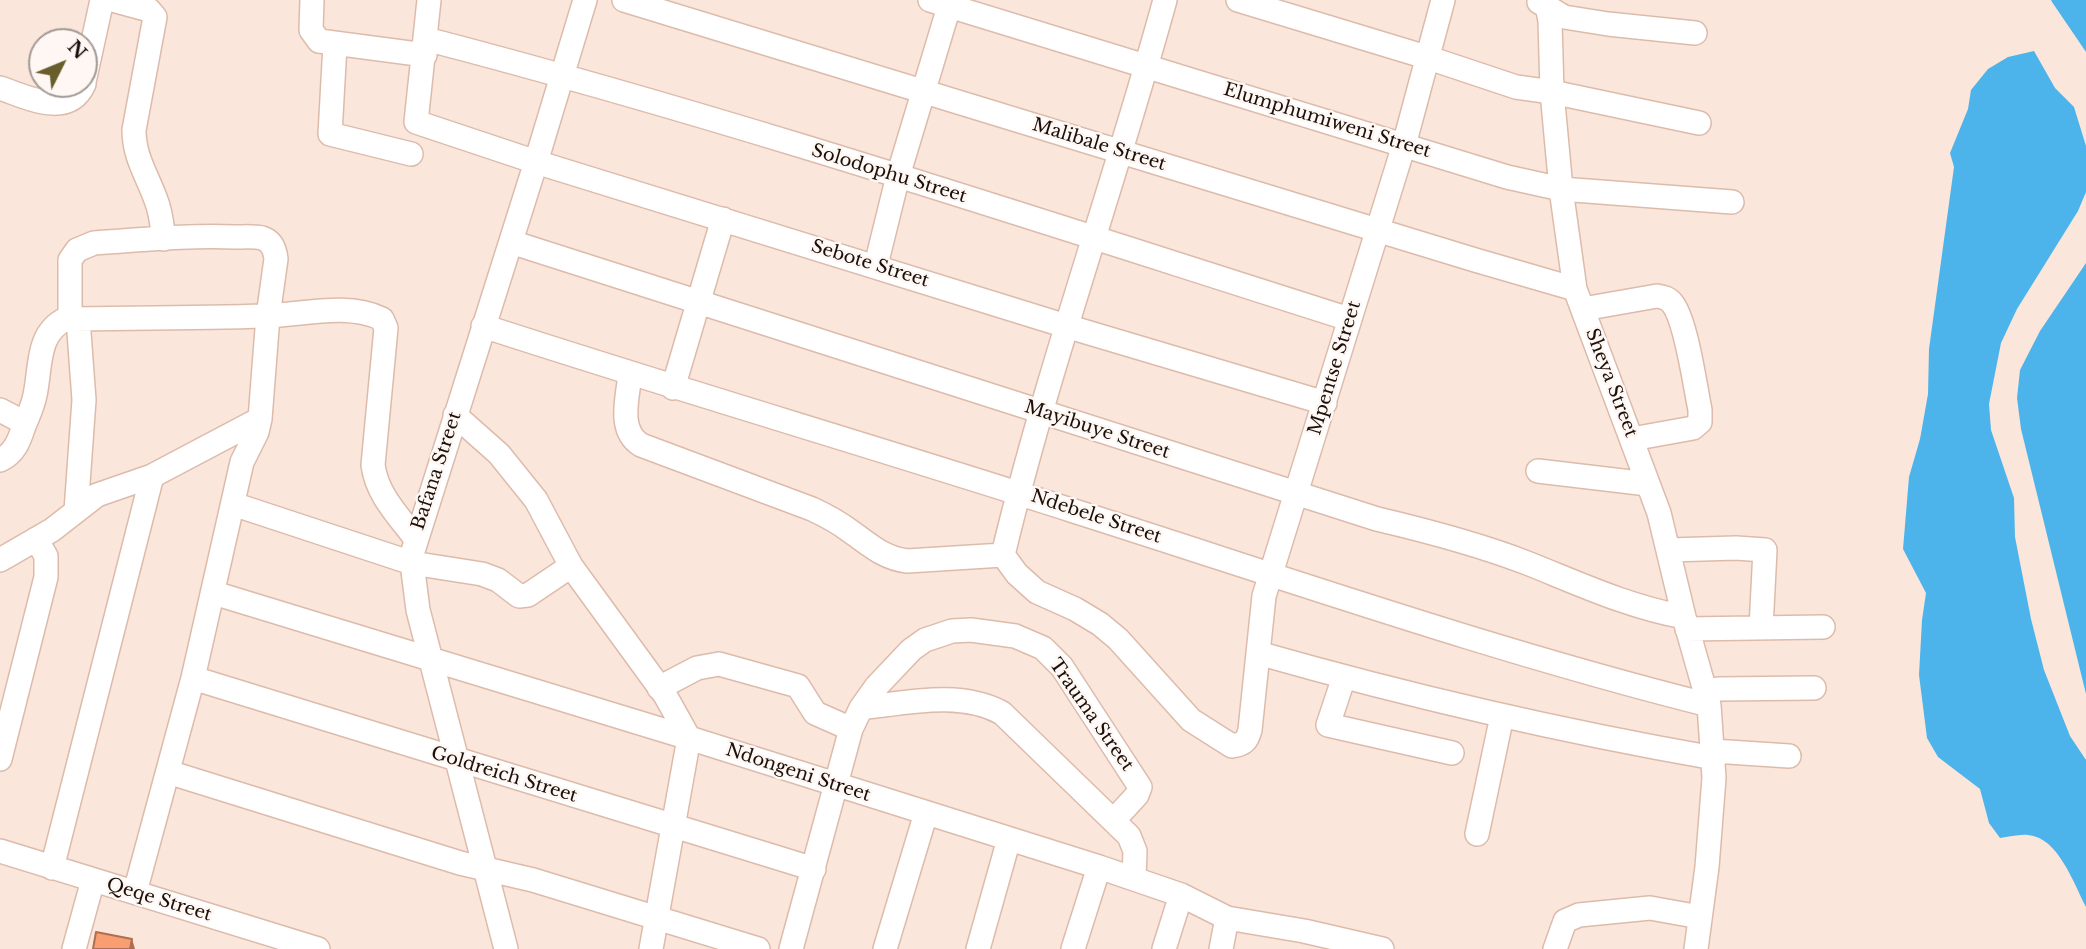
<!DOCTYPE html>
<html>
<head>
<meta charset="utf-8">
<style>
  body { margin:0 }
  #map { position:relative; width:2086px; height:949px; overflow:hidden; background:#fbe6dc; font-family:"Libre Baskerville",serif }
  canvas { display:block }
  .north { position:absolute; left:28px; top:28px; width:70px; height:70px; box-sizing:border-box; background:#fef7f3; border:2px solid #a39a95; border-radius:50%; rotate:47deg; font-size:19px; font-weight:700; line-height:28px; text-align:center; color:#1a0f09 }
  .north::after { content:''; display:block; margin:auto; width:24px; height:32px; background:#675e2b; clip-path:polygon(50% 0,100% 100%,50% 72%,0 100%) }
</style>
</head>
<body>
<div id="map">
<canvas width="2086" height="949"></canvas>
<div class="north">N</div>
</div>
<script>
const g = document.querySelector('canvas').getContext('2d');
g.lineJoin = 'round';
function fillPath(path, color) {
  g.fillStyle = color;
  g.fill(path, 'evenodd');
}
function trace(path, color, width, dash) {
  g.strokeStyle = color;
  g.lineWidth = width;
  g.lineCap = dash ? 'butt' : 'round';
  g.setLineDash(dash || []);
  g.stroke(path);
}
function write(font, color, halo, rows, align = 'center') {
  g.font = font + ' "Libre Baskerville",serif';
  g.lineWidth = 5;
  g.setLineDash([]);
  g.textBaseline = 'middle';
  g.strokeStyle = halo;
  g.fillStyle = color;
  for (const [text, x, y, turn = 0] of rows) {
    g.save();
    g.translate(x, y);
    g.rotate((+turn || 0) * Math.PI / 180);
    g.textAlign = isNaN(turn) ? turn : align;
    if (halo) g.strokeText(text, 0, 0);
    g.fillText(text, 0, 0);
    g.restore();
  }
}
const water = new Path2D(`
  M 2051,0 L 2086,0 L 2086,52 L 2052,2 Z
  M 2034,51 L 2055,88 L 2074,107 L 2086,146 L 2086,192 L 2078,211 L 2017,309 L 2001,343 L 1989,404 L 1991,430 L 2014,498 L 2015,537 L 2031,619 L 2044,670 L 2070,736 L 2086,760 L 2086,907 C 2074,884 2058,837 2028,835 C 2019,834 2009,837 2000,838 L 1989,823 L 1980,789 L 1938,757 L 1927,738 L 1919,675 L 1922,620 L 1926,593 L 1903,549 L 1909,477 L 1920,439 L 1928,394 L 1929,349 L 1954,167 L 1950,153 L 1968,109 L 1971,90 L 1988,69 L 2008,57 Z
  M 2086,263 L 2086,694 L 2021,429 L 2017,398 L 2020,370 L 2040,331 Z`);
const minor = new Path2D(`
  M 112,0 L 149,10 L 155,17 L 134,130 C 134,157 147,175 156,200 C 161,212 162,226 164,239
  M 312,0 L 311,30 L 319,41 L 425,55
  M 429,0 L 416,122 L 536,162 L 1066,326 L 1325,403
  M 624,0 L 1475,260 L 1575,289
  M 930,0 L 1507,177 L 1561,189 L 1732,202
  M 1238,0 L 1426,57 L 1516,87 L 1552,92 L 1699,123
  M 1546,0 L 1550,21 L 1552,92 L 1561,189 L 1575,289 L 1659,513 L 1684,617 L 1709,705 L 1714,778 L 1707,867 L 1696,949
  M 1539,2 L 1564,17 L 1608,24 L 1695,33
  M 426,39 C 737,120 1043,222 1349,319
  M 335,45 L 330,134 L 411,154
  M 84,82 L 102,0
  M 0,88 C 27,97 68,119 84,84
  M 511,242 L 1377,519 C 1428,531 1478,544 1527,563 C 1580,584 1626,606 1684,617
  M 876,265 L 898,176 L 951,0
  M 1583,309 L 1657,296 C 1663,297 1668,298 1672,303 C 1686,319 1695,386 1700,410 L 1700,422 L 1693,428 L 1632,439
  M 70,319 L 70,260 L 77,250 L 94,243 C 141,240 188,235 235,237 C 243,237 254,236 262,238 C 272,241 275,250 276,259 L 268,316 L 260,419 L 257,432 L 242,462 L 193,678 L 135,892
  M 483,326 C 680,390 878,448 1074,511 C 1285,578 1494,651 1709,705
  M 630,374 C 628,397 617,430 641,445 L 812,509 C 825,515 838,522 850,531 C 869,544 883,558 907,561 L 1003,555
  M 673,388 L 723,219
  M 0,410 L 25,423
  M 455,415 L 499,454 L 536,500 L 571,566 L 665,695 L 689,738 L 651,949
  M 0,460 C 15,453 19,441 24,426 C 28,416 33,406 35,395 C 41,368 36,333 66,319 C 132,318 199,318 265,316 C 302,315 347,302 382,319 L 386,328 L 373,465 C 377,495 398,515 415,538
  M 1538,471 L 1648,484
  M 233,504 L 412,563 L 482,574 L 498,580 L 519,596 L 528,595 L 571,566
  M 76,511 L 84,400 L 78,319
  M 1669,550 L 1736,548 L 1765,550 L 1761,628
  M 1003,555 L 1017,574 L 1037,592 L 1075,609 L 1100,624 L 1118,639 L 1191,720 L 1232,746 C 1244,744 1247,741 1250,730 L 1264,596 L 1404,145 L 1443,0
  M 1003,555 C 1048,367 1114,186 1165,0
  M 0,560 L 52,530 L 97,495 L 152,476 L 260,419
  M 214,593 L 689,738 L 1099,867 L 1181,895 L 1227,918 L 1304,931 L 1382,949
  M 1687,629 L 1823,627
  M 1258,653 C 1409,696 1560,731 1714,758
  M 1344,677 L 1328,725 L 1452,753
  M 193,678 L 814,869
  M 659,688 L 697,668 L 719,664 L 798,686 L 815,713 L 851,729
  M 1706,693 L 1718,689 L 1814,688
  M 861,708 C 907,703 960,690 1002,713 L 1129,836 L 1135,851 L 1134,879
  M 1713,751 L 1789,756
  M 0,759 L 46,577 L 46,556 L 36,539
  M 168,772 L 460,863 L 533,880 L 758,949
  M 1477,834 L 1502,716
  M 0,851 L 318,949
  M 52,868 L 152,476
  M 74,949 L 93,880
  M 506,949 L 418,610 L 412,563 L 413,551 L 536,162 L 585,0
  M 791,949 L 851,729 L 861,708 L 876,687 L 911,650 L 925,640 L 952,631 L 971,630 L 1015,636 L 1043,648 L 1062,667 L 1140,787 L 1137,795 L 1114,820
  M 885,949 L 926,813
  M 978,949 L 1009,839
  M 1073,949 L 1099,867
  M 1164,949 L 1181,895
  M 1221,949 L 1227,918
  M 1555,949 L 1565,921 L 1579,915 L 1650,908 L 1700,917`);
const shadedWall = new Path2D(`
  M 132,939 L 135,949 L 130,949 Z`);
const building = new Path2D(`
  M 96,932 L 132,939 L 130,949 L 93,949 Z`);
const streetNames = [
  ["Elumphumiweni Street",1327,121,17],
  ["Malibale Street",1099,145,17],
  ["Solodophu Street",889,174,17],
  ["Sebote Street",870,264,17],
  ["Mpentse Street",1335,368,-73],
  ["Sheya Street",1611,383,69],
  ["Mayibuye Street",1097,430,18],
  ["Bafana Street",437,471,-72],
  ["Ndebele Street",1096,517,18],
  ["Trauma Street",1091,715,55],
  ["Ndongeni Street",798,773,18],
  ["Goldreich Street",504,775,17],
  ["Qeqe Street",159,900,17]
];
fillPath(water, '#4cb4ea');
trace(minor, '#ddbbab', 26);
trace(minor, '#fff', 23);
fillPath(shadedWall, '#ae6f50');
fillPath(building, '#f89e72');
trace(building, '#ae6f50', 2);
write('18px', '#1a0f09', '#fef7f3', streetNames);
</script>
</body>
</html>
